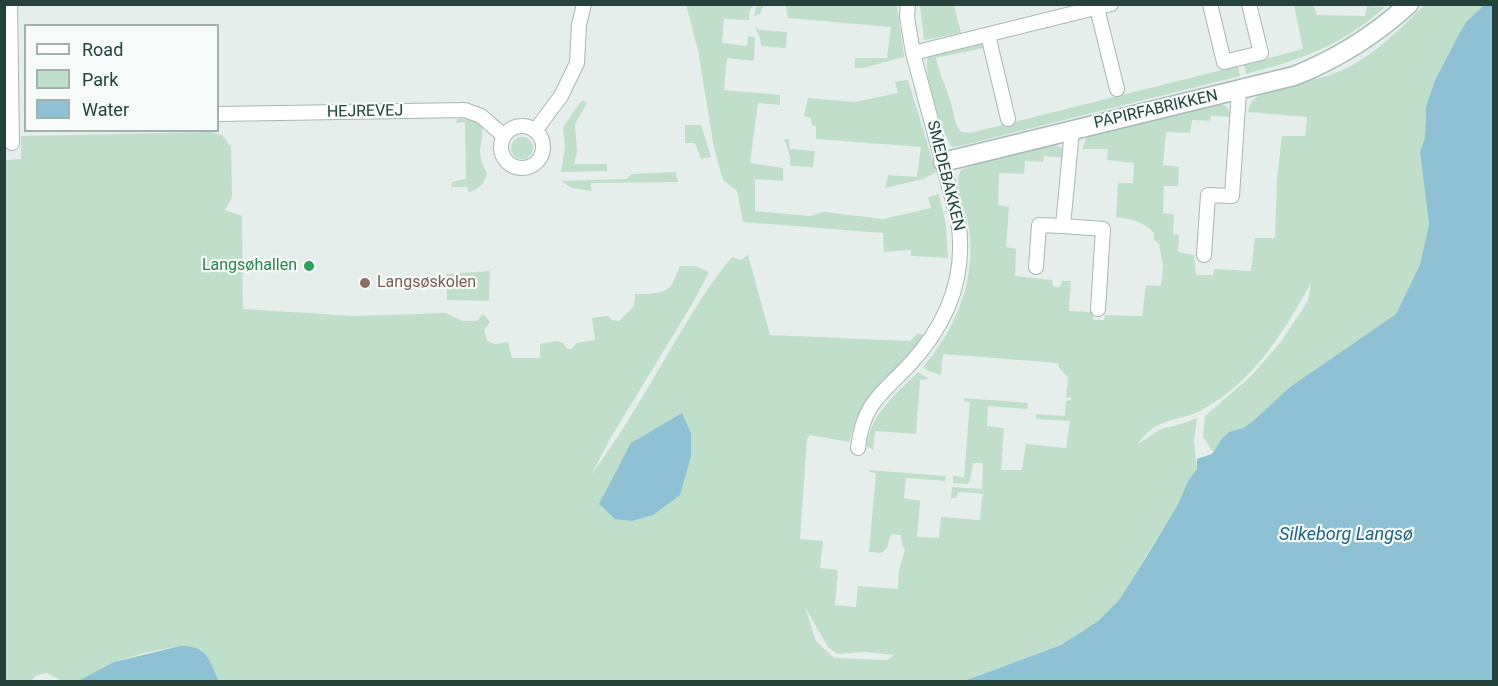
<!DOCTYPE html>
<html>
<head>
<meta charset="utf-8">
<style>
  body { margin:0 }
  #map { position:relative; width:1498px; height:686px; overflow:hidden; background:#e5eeeb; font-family:Roboto,sans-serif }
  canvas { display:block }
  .frame { position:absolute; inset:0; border:6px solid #24413c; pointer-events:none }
  .legend { position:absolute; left:24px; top:24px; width:195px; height:108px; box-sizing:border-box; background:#f6fbf9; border:2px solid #a2b1ad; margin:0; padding:8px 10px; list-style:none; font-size:18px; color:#24413c }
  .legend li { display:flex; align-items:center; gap:12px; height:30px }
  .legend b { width:30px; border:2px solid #a2b1ad }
</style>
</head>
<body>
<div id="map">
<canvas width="1498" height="686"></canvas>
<div class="frame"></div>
<ul class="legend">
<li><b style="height:8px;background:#fff"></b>Road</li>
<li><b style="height:16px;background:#bfdfcb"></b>Park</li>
<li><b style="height:16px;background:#8ec1d3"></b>Water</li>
</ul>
</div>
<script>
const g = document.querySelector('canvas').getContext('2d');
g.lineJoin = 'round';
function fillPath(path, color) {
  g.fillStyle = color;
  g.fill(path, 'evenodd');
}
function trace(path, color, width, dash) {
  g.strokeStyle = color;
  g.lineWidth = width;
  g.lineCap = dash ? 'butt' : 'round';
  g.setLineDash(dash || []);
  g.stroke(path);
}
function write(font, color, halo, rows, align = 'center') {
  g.font = font + ' Roboto,sans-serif';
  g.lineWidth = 4.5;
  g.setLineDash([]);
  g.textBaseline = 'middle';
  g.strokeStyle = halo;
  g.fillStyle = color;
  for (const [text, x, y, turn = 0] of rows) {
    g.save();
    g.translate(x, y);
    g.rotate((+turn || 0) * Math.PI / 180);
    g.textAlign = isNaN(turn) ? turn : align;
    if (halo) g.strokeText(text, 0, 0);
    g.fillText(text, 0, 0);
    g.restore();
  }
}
const green = new Path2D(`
  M 686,5 L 754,5 L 750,10 L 749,20 L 724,19 L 722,43 L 747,46 L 748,36 L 755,38 L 754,61 L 727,58 L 724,90 L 780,95 L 780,105 L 758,103 L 750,163 L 783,168 L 783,181 L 755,179 L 755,211 L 810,216 L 824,212 L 883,219 L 931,208 L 928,197 L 939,194 L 946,225 L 948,258 L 911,256 L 911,250 L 884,252 L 883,233 L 743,222 L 737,191 L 723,180 L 714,148 L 698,50 Z
  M 759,5 L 897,5 L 904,57 L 863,68 L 855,68 L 855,58 L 887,58 L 891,27 L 788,18 L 786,6 L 764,5 L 760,14 L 754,16 L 756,7 Z
  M 920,5 L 954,5 L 961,33 L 924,40 Z
  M 1294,5 L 1313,5 L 1317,15 L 1365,16 L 1367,6 L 1385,7 C 1343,45 1300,60 1246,74 L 1244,65 L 1303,49 Z
  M 1424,5 L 1484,5 L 1466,22 L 1458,36 L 1435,80 L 1426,106 L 1425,137 L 1420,152 L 1429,224 L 1420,266 L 1396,314 L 1290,387 L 1253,421 L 1243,428 L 1229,432 L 1223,437 L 1213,452 L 1203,437 L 1205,416 L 1250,377 L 1280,343 L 1308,301 L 1311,283 C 1286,328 1257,376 1213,403 C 1206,407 1200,412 1193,414 C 1169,422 1153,421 1138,444 L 1161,429 L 1181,424 L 1197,418 L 1194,442 L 1197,469 L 1188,481 L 1178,504 L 1119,600 L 1098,621 L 1061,645 L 964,681 L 219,682 L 209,660 L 201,649 L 180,646 L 144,653 L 114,662 L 78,681 L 62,681 L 47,673 L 37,675 L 31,681 L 5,681 L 5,160 L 21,159 L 21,136 L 210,132 L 222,135 L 231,147 L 232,197 L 225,210 L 242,216 L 243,309 L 355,316 L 446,313 L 462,321 L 477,321 L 483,314 L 490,322 L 484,330 L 487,341 L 495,344 L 508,342 L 512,358 L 540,358 L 540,344 L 556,341 L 563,343 L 567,349 L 572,349 L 576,343 L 595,340 L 592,318 L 608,316 L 612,320 L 619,321 L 634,306 L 635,294 C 647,294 666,295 672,284 C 675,279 677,272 680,266 L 695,266 L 709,272 L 694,301 L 610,439 L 591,475 C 621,435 647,389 673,345 C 691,315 709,284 732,257 L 741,260 L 748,255 L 770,335 L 910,341 L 918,333 L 924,336 L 856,418 L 849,442 L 810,435 L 807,439 L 800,539 L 823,541 L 820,568 L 838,570 L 835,605 L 856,607 L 858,586 L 898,589 L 899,570 L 905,549 L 902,545 L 901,535 L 891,534 L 887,548 L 881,553 L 869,552 L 876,473 L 870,472 L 869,470 L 946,476 L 945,481 L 906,478 L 904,498 L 920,501 L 917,537 L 939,538 L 941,517 L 980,520 L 982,497 L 984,494 L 958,492 L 956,498 L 951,498 L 952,487 L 982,489 L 983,463 L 973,463 L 970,481 L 967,484 L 953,483 L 953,476 L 964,477 L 970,402 L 964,401 L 964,398 L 1028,403 L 1027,409 L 988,406 L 987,426 L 1004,428 L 1001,470 L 1022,470 L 1026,444 L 1066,448 L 1070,421 L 1036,419 L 1036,414 L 1065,416 L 1066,401 L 1071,400 L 1071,397 L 1066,398 L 1068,377 L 1059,368 L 1058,363 L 943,354 L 941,375 L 928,371 L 923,367 C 957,328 978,275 968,223 C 965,207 953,184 961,170 L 970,166 L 970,164 L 1053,144 L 1062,148 L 1066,158 L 1044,156 L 1043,162 L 1025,161 L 1024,174 L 999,173 L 998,205 L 1009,207 L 1006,247 L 1016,249 L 1015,276 L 1052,280 L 1053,286 L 1060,287 L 1062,281 L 1071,281 L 1069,311 L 1093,312 L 1093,320 L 1104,320 L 1105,315 L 1142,316 L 1146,285 L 1161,286 L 1163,266 L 1159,244 L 1154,240 L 1154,233 C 1143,221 1132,219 1116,217 L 1118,183 L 1133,183 L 1134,163 L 1107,160 L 1108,149 L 1082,149 L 1087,137 L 1212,105 L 1222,104 L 1227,107 L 1232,117 L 1211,116 L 1210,121 L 1192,120 L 1190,133 L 1166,132 L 1163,165 L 1179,167 L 1178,186 L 1164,186 L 1163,213 L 1174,214 L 1173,234 L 1179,235 L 1178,252 L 1194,255 L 1196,275 L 1213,275 L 1214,269 L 1251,271 L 1255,238 L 1275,238 L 1277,179 L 1282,136 L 1305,136 L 1307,117 L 1248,112 L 1251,102 C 1267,83 1309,83 1333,74 C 1368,61 1399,31 1424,5 ZM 805,607 L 828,647 L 838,654 L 865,652 L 895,655 L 887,660 L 834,658 L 816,641 Z
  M 755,27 L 760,30 L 787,32 L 786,48 L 761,46 L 760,38 Z
  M 980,43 L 983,45 L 983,48 L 936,58 C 939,73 946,86 950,100 C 954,112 953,121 961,132 L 970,133 L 1238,66 L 1240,76 L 960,146 L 952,147 C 942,132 922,72 928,56 Z
  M 908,80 L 936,172 L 923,179 L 885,188 L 888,175 L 917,177 L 921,147 L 816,139 L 816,126 L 812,125 L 811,118 L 804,116 L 808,98 L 855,102 L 898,93 L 895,82 Z
  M 582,100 L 587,103 L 575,124 L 577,151 L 574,164 L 607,164 L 607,171 L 561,172 L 565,147 L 563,127 Z
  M 457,119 L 472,119 L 483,126 C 482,147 475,152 487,173 C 485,182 479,190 469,192 L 467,187 L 451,187 L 452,182 L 466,179 L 465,122 L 456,123 Z
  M 685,125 L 701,125 L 711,157 L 701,159 L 695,143 L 685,143 Z
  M511 148a11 11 0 1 1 22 0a11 11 0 1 1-22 0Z
  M 784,139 L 789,139 L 790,149 L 815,151 L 813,167 L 790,166 L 790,156 Z
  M 676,172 L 678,182 L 591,183 L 591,191 L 572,188 L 561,181 L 626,179 L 632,174 Z
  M 490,271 L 489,301 L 447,300 L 446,274 Z
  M 918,372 L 929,379 L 920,380 L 916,434 L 875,431 L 873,450 L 867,446 C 870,414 897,393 918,372 Z`);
const water = new Path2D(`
  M 1484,5 L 1494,5 L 1493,681 L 964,681 L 1061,645 L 1098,621 L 1119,600 L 1150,551 L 1178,504 L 1188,481 L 1197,469 L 1197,459 L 1212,454 L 1223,437 L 1229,432 L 1243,428 L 1253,421 L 1290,387 L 1396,314 L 1420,265 L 1429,224 L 1420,152 L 1425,137 L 1426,106 L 1435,80 L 1458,36 L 1466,22 Z
  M 682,413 L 691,433 L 691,456 L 680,495 L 653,515 L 632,521 L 615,519 L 599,504 L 631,443 Z
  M 180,646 C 208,645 208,659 219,681 L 78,681 L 114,662 Z`);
const street = new Path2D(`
  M 10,4 L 12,143
  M 1210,4 L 1224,62 L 1261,53 L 1249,4
  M 1097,8 L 1117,89
  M 988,35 L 1008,119
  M 913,53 L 1111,4
  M 218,114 L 465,110 L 481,116 L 504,136
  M501 147a21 21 0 1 1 42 0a21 21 0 1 1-42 0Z
  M 1072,130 L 1063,226 L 1103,229 L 1098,309
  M 535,131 L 561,96 L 577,63 L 579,25 L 584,4
  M 1204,255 L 1208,195 L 1232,196 L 1239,91
  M 1036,267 L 1039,225 L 1063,226
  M 858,448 C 863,403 881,395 910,364 C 948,323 967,276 958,220 L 913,53 L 907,17 L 908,4`);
const secondary = new Path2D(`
  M 943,162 L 1294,76 C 1337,59 1374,36 1409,4`);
const markers = [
  [309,266,6,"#2e9e5b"],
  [365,283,6,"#8d6e63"]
];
const streetNames = [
  ["PAPIRFABRIKKEN",1156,110,-13],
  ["HEJREVEJ",365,112,-1],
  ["SMEDEBAKKEN",945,176,76]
];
const leisureNames = [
  ["Langsøhallen",297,266]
];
const educationNames = [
  ["Langsøskolen",377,283]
];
const waterNames = [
  ["Silkeborg Langsø",1346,535]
];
fillPath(green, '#bfdfcb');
fillPath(water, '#8ec1d3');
trace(street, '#a7b7b3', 16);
trace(secondary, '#a4bab5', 21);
trace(street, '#fff', 14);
trace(secondary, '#fff', 18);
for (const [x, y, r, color] of markers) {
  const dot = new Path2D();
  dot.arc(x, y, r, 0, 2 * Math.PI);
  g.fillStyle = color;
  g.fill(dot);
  trace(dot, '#f6fbf9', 2);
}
write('16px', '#24413c', '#f6fbf9', streetNames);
write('16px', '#27864d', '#f6fbf9', leisureNames, 'right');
write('16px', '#785e54', '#f6fbf9', educationNames, 'left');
write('italic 18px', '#1d637d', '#f6fbf9', waterNames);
</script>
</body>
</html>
